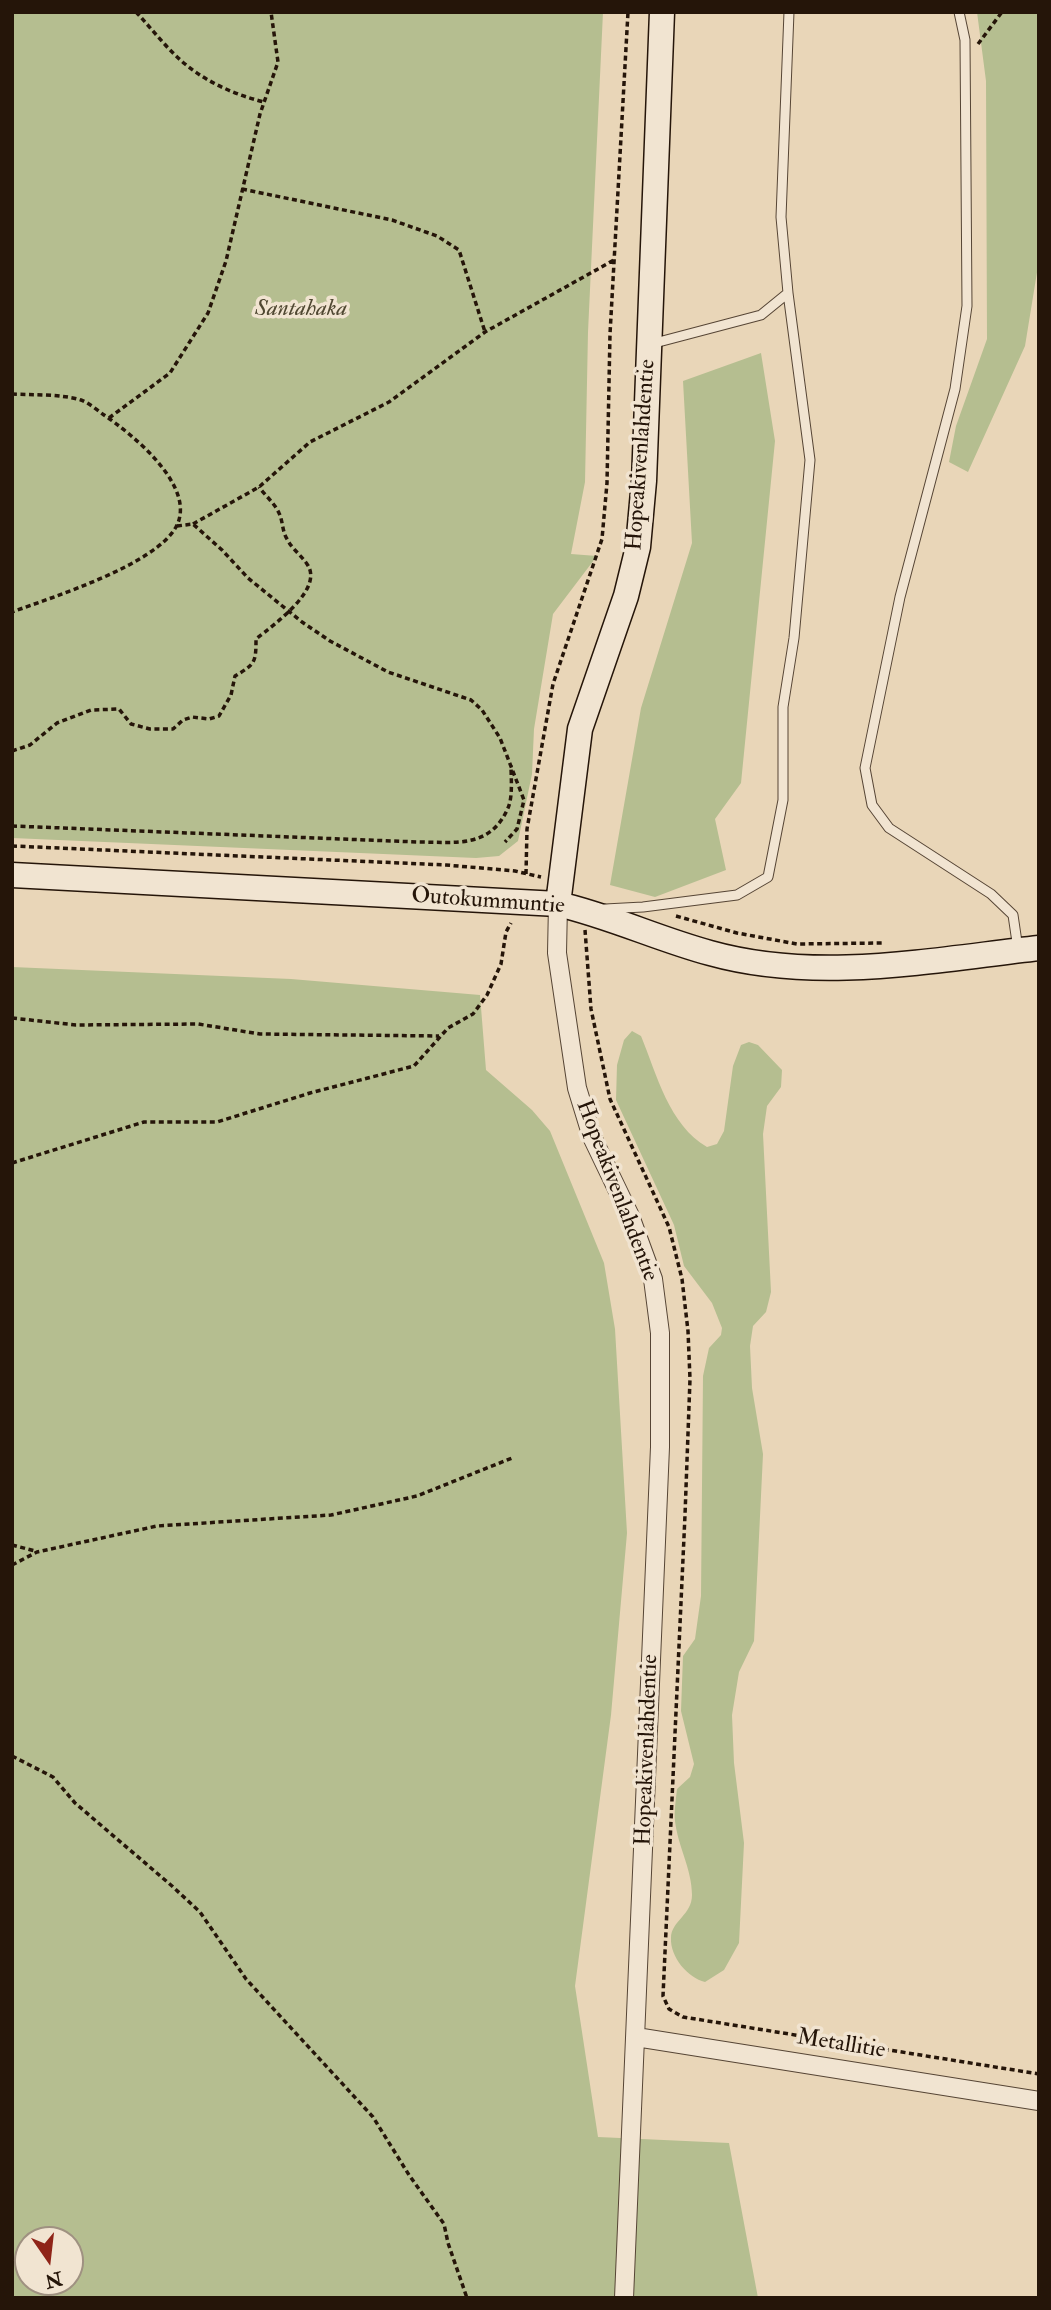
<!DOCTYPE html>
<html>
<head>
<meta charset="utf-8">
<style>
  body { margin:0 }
  #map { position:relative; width:1051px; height:2310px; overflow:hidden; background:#e9d6b8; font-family:"IM FELL Double Pica",serif }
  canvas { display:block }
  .frame { position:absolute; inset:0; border:14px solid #251509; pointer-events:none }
  .north { position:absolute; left:14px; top:2226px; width:70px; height:70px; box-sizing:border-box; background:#f1e4d1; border:2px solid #9f9181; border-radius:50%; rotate:166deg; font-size:19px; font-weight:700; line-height:28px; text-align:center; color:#251509 }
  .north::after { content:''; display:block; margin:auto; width:24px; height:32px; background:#8f2418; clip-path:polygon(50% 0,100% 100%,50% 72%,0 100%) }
</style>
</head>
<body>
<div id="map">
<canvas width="1051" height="2310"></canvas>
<div class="frame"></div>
<div class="north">N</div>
</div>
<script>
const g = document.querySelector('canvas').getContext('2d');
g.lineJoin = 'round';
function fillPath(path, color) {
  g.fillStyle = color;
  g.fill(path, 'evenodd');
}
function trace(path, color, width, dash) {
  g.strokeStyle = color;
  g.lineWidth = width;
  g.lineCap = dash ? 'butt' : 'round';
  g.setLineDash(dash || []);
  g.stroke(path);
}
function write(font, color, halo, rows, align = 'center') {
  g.font = font + ' "IM FELL Double Pica",serif';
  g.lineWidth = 7;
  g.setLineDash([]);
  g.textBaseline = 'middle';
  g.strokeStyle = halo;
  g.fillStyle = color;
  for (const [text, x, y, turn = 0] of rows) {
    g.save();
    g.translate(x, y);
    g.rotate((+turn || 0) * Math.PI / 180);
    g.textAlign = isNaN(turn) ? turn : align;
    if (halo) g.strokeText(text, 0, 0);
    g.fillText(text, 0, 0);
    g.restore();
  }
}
const green = new Path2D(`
  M 12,12 L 603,12 L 588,332 L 585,482 L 571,554 L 597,556 L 553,614 L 534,729 L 532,774 L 518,841 L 499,856 L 476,858 L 12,838 Z
  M 977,12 L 1039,12 L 1039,260 L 1025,346 L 968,472 L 949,462 L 956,426 L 987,339 L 986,81 Z
  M 761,353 L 775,441 L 741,783 L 715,819 L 726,870 L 655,897 L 610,885 L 641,708 L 692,543 L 683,381 Z
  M 12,967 L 291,979 L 480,995 L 486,1070 L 532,1110 L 550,1131 L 604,1263 L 615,1329 L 627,1533 L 611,1715 L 575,1986 L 598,2137 L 729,2143 L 758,2298 L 12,2298 ZM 28,2240 L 70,2240 L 70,2282 L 28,2282 Z
  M 632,1031 L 641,1036 C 657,1075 669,1125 707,1147 L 717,1144 L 724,1131 L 733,1066 L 741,1045 L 749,1042 L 758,1045 L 782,1070 L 781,1087 L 767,1106 L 763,1134 L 771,1292 L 766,1312 L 753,1326 L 750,1346 L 752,1388 L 763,1454 L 754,1641 L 739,1672 L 732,1715 L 734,1763 L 744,1843 L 739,1943 L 724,1970 L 705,1982 C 688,1978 670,1957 671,1938 C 671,1921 692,1915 692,1895 C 692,1869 678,1847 675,1821 C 674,1811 676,1799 677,1789 L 690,1777 L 694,1764 L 681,1711 L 683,1656 L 695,1639 L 701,1596 L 703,1376 L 709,1348 L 721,1335 L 722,1328 L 712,1303 L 684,1266 L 674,1225 L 616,1100 L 617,1065 L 624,1040 Z`);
const path = new Path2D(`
  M 136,12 C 152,29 167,49 185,64 C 208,83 236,95 264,102
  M 978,44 L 1002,12
  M 242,189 L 392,220 L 437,236 L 459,250 L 485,332
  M 12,394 C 32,395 62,394 81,400 C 89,403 97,410 104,415 C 132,434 198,487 176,527 C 155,565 53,597 12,612
  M 109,418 L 170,373 L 208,313 L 226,261 L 260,114 L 278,62 L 271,12
  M 193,524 L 259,487 L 310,442 L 389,402 L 485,332 L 614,260
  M 177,526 L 193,524 L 222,550 L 248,578 L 302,622 L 330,641 L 388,672 L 471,700 L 482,710 L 500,738 L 524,800 L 517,829 L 505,842
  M 12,751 L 30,745 L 57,723 L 91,710 L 119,709 L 131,724 L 150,729 L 173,729 L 183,720 L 192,717 L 209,719 L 219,716 L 231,695 L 235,676 C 255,664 256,663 256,639 C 273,625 325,589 307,564 C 301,555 292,549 287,539 C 282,531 283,521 279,513 C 275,504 265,495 259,487
  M 12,826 L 418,842 C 455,842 490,849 508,808 C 513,797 511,777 511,765
  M 12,846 L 446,865 L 515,871 L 541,877
  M 526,874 L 527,829 L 553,684 L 602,539 L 607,483 L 610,334 L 628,12
  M 676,916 L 737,933 L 797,944 L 882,943
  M 585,930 L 591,1009 L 610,1099 L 669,1227 L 682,1279 L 688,1331 L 690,1379 L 685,1515 L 663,1996 L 669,2009 L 683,2017 L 1039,2074
  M 12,1018 L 76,1025 L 198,1024 L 260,1034 L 439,1036
  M 12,1163 L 144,1122 L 217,1122 L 310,1093 L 414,1066 L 448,1028 L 473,1014 L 487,995 L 501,964 L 506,932 L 511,923
  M 12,1545 L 35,1551
  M 12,1565 L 37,1552 L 157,1526 L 331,1515 L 417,1496 L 512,1458
  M 12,1756 L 53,1777 L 75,1803 L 172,1886 L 200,1912 L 246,1979 L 373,2117 L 409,2175 L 444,2224 L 448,2243 L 467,2298`);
const lane = new Path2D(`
  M 959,12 L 965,40 L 967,306 L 955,389 L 900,597 L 865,768 L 872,805 L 889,828 L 991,894 L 1013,915 L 1018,949
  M 651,344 L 761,315 L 788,293 L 781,217 L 789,12
  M 605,909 L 643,907 L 737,895 L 768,877 L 783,800 L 783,707 L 794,638 L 810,460 L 788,293`);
const street = new Path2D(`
  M 558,904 L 557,953 L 577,1088 L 592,1137 L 630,1216 L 653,1279 L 660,1333 L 660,1447 L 624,2298
  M 636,2037 L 1039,2101`);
const secondary = new Path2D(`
  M 12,875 L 558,904 C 610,916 658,939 710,953 C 817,983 931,960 1039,948
  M 558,904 L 580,729 L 626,596 L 638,547 L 644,481 L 662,12`);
const parkNames = [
  ["Santahaka",301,310]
];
const streetNames = [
  ["Hopeakivenlahdentie",642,455,-86],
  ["Outokummuntie",488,902,4],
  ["Hopeakivenlahdentie",616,1191,69],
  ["Hopeakivenlahdentie",648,1750,-88],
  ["Metallitie",841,2045,9]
];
fillPath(green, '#b5be90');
trace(lane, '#564535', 11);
trace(street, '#564535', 20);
trace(secondary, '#251509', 27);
trace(path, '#251509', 3.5, [5, 3.5]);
trace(lane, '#f1e4d1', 9);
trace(street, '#f1e4d1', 18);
trace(secondary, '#f1e4d1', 24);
write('italic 23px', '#504832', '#f1e4d1', parkNames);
write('23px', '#251509', '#f1e4d1', streetNames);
</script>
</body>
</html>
